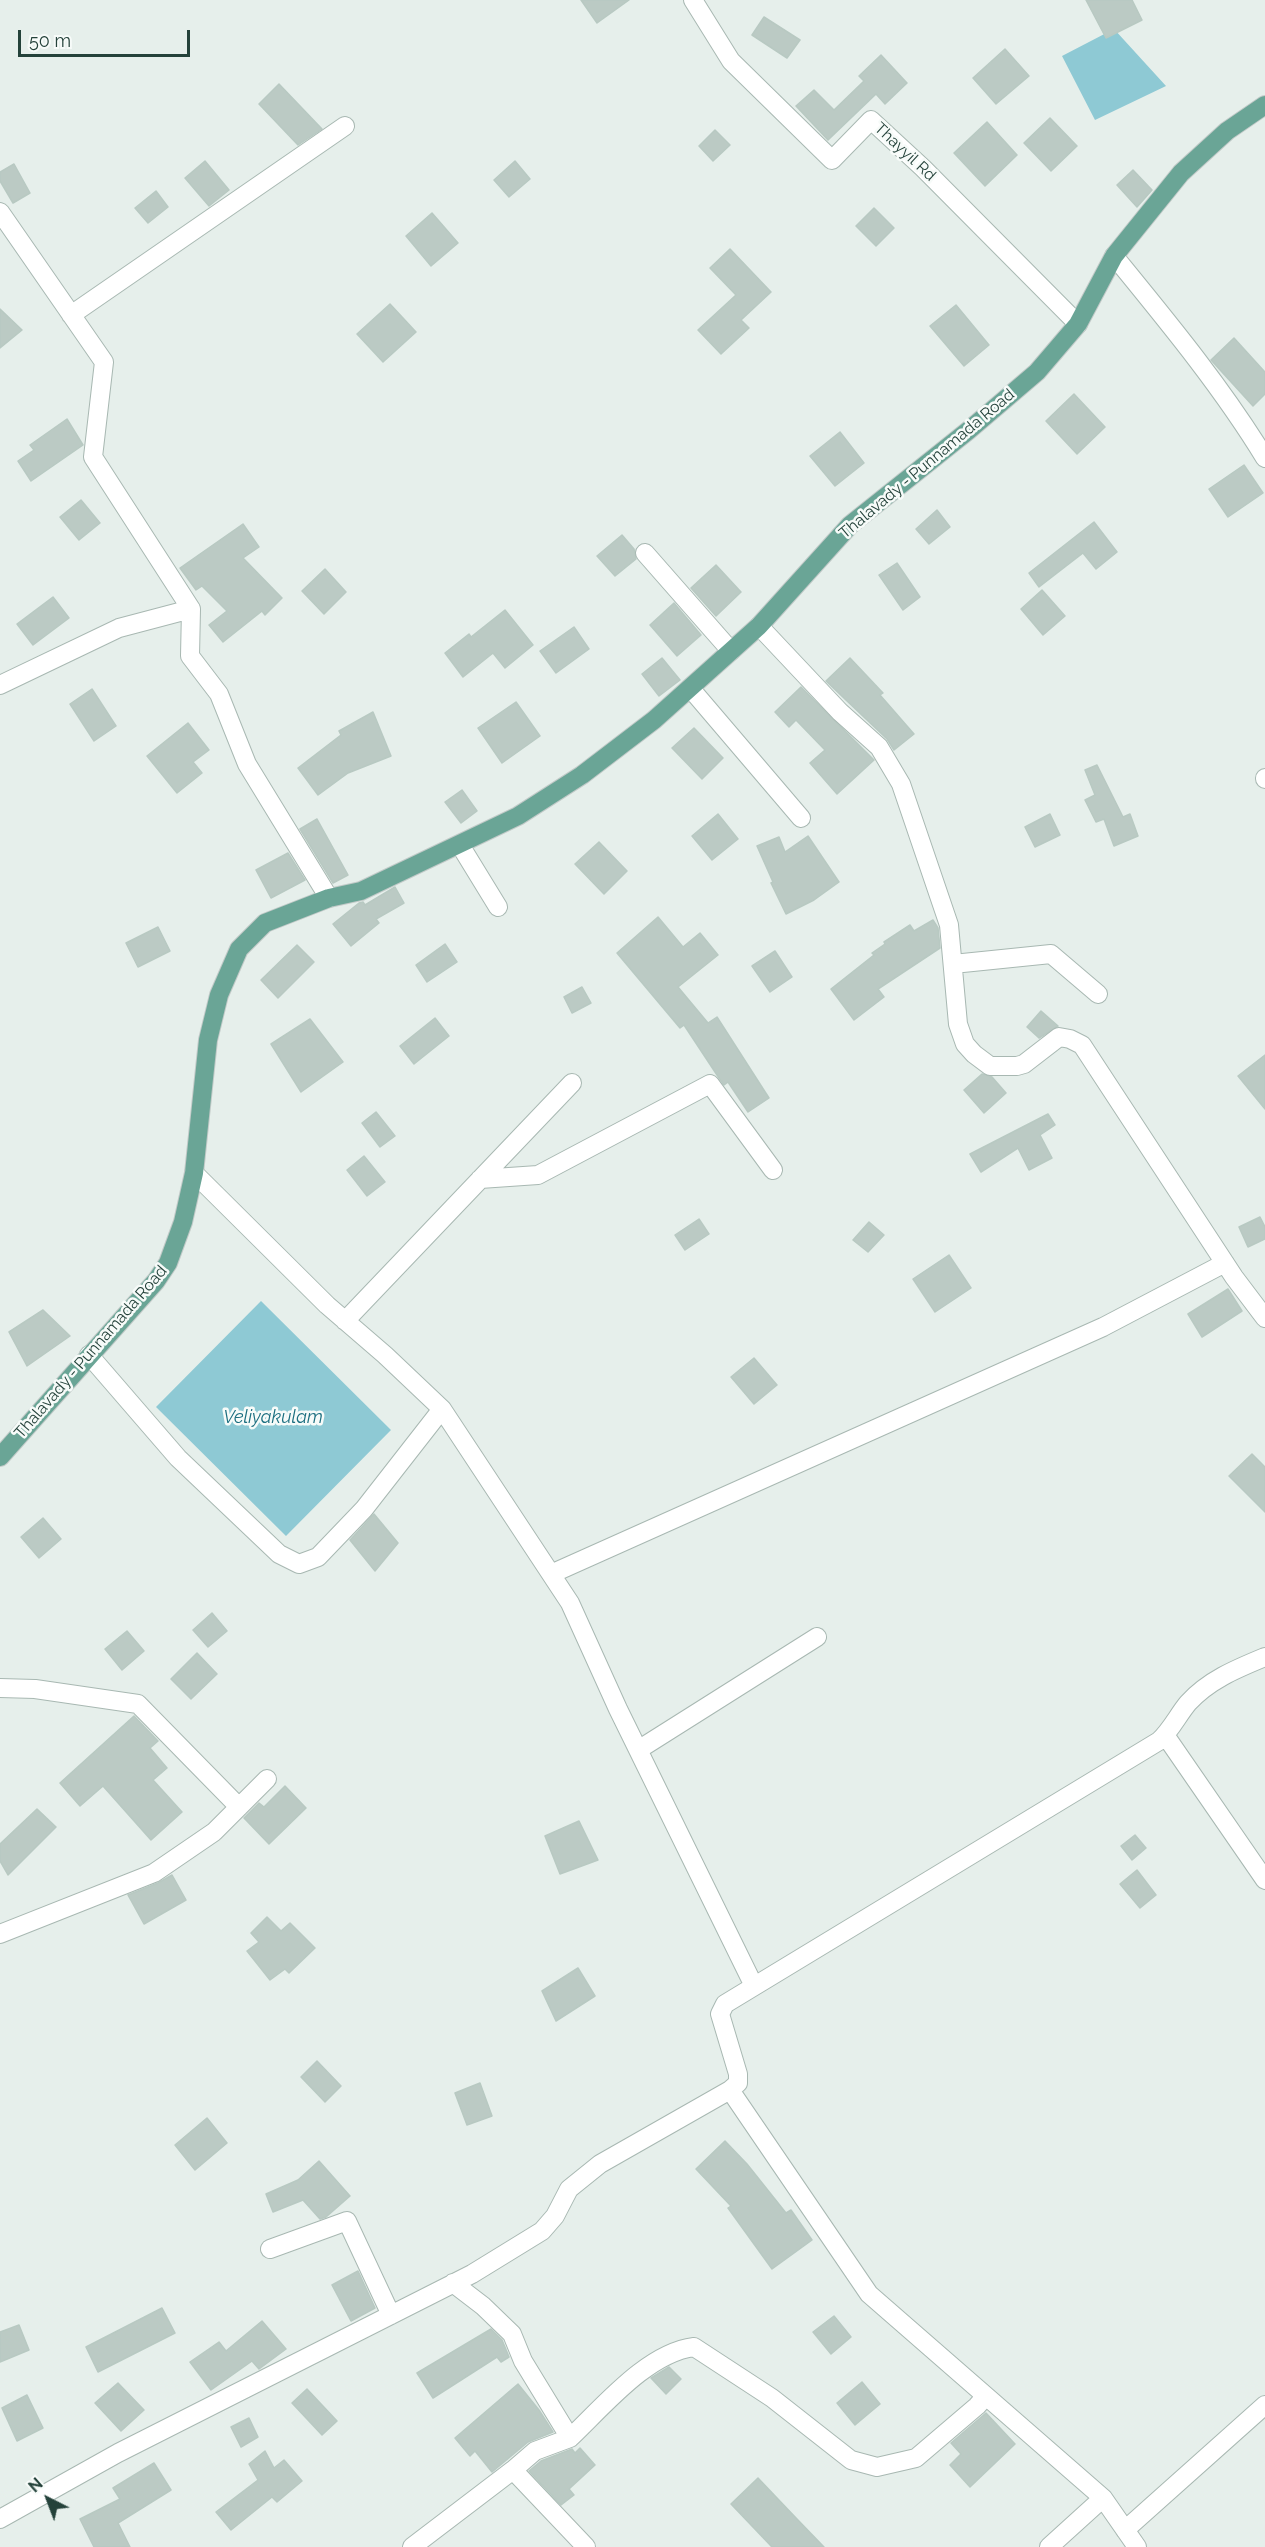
<!DOCTYPE html>
<html>
<head>
<meta charset="utf-8">
<style>
  body { margin:0 }
  #map { position:relative; width:1265px; height:2547px; overflow:hidden; background:#e6efeb; font-family:Raleway,sans-serif }
  canvas { display:block }
  .north { position:absolute; left:18px; top:2469px; width:60px; height:60px; -webkit-text-stroke:4px #f7fbf9; paint-order:stroke; rotate:318deg; font-size:16px; font-weight:700; line-height:24px; text-align:center; color:#24423a }
  .north::after { content:''; display:block; margin:auto; width:21px; height:27px; background:#24423a; clip-path:polygon(50% 0,100% 100%,50% 72%,0 100%) }
  .scale { position:absolute; left:18px; top:30px; width:172px; height:27px; box-sizing:border-box; border:3px solid #24423a; border-top:0; padding-left:8px; font-size:18px; line-height:21px; white-space:nowrap; color:#24423a; -webkit-text-stroke:4px #f7fbf9; paint-order:stroke }
</style>
</head>
<body>
<div id="map">
<canvas width="1265" height="2547"></canvas>
<div class="north">N</div>
<div class="scale">50 m</div>
</div>
<script>
const g = document.querySelector('canvas').getContext('2d');
g.lineJoin = 'round';
function fillPath(path, color) {
  g.fillStyle = color;
  g.fill(path, 'evenodd');
}
function trace(path, color, width, dash) {
  g.strokeStyle = color;
  g.lineWidth = width;
  g.lineCap = dash ? 'butt' : 'round';
  g.setLineDash(dash || []);
  g.stroke(path);
}
function write(font, color, halo, rows, align = 'center') {
  g.font = font + ' Raleway,sans-serif';
  g.lineWidth = 5;
  g.setLineDash([]);
  g.textBaseline = 'middle';
  g.strokeStyle = halo;
  g.fillStyle = color;
  for (const [text, x, y, turn = 0] of rows) {
    g.save();
    g.translate(x, y);
    g.rotate((+turn || 0) * Math.PI / 180);
    g.textAlign = isNaN(turn) ? turn : align;
    if (halo) g.strokeText(text, 0, 0);
    g.fillText(text, 0, 0);
    g.restore();
  }
}
const water = new Path2D(`
  M 1114,29 L 1166,86 L 1095,120 L 1062,56 Z
  M 261,1301 L 391,1430 L 286,1536 L 156,1407 Z`);
const building = new Path2D(`
  M 581,0 L 629,0 L 597,23 Z
  M 1086,0 L 1132,0 L 1142,20 L 1106,38 Z
  M 764,17 L 800,40 L 787,58 L 752,35 Z
  M 1005,49 L 1029,76 L 996,104 L 973,78 Z
  M 881,55 L 907,83 L 885,104 L 876,94 L 828,140 L 796,106 L 814,90 L 834,110 L 864,81 L 859,76 Z
  M 279,84 L 322,129 L 298,145 L 259,104 Z
  M 1050,118 L 1077,146 L 1051,171 L 1024,143 Z
  M 987,122 L 1017,155 L 985,186 L 954,153 Z
  M 715,130 L 730,145 L 713,161 L 699,146 Z
  M 205,161 L 229,190 L 209,206 L 185,178 Z
  M 515,161 L 530,179 L 509,197 L 494,180 Z
  M 14,164 L 30,193 L 13,203 L 0,181 L 0,172 Z
  M 1133,170 L 1152,190 L 1137,207 L 1117,185 Z
  M 156,191 L 168,207 L 148,223 L 135,208 Z
  M 874,208 L 894,228 L 876,246 L 856,226 Z
  M 432,213 L 458,243 L 431,266 L 406,236 Z
  M 730,249 L 771,292 L 741,320 L 749,328 L 721,354 L 698,330 L 736,295 L 710,268 Z
  M 390,304 L 416,332 L 383,362 L 357,334 Z
  M 956,305 L 989,345 L 964,366 L 930,326 Z
  M 0,309 L 22,330 L 0,348 Z
  M 1234,338 L 1265,372 L 1265,394 L 1253,406 L 1211,360 Z
  M 1074,394 L 1105,427 L 1077,454 L 1046,421 Z
  M 67,419 L 83,445 L 31,481 L 18,461 L 34,450 L 30,445 Z
  M 840,432 L 864,463 L 835,486 L 810,456 Z
  M 1244,465 L 1263,493 L 1228,517 L 1209,489 Z
  M 81,500 L 100,523 L 79,540 L 60,517 Z
  M 937,510 L 950,527 L 929,544 L 916,529 Z
  M 1094,522 L 1117,552 L 1096,569 L 1083,553 L 1039,587 L 1029,573 Z
  M 243,524 L 259,547 L 243,558 L 282,598 L 265,615 L 262,611 L 223,642 L 209,625 L 227,611 L 202,586 L 196,590 L 180,568 Z
  M 622,535 L 634,549 L 636,559 L 615,576 L 597,556 Z
  M 897,563 L 920,597 L 903,610 L 879,575 Z
  M 716,565 L 741,592 L 716,616 L 691,588 Z
  M 325,569 L 346,592 L 324,614 L 302,591 Z
  M 1042,590 L 1065,616 L 1043,635 L 1021,609 Z
  M 53,597 L 69,618 L 33,645 L 17,624 Z
  M 674,603 L 701,635 L 677,656 L 650,625 Z
  M 505,610 L 533,645 L 505,668 L 493,653 L 463,677 L 445,653 L 469,634 L 471,637 Z
  M 574,627 L 589,649 L 556,673 L 540,651 Z
  M 662,658 L 680,680 L 659,696 L 642,674 Z
  M 850,658 L 883,693 L 880,695 L 914,734 L 894,750 L 887,739 L 826,681 Z
  M 801,687 L 874,760 L 837,794 L 810,763 L 825,750 L 796,720 L 789,727 L 775,712 Z
  M 92,689 L 116,726 L 94,741 L 70,704 Z
  M 516,702 L 540,736 L 502,763 L 478,728 Z
  M 373,712 L 391,756 L 348,773 L 318,795 L 298,768 L 341,735 L 339,731 Z
  M 188,723 L 209,750 L 193,762 L 202,773 L 177,793 L 147,756 Z
  M 694,728 L 723,758 L 702,779 L 672,748 Z
  M 1097,765 L 1123,817 L 1130,814 L 1138,836 L 1114,846 L 1104,819 L 1096,822 L 1085,800 L 1095,795 L 1085,770 Z
  M 462,790 L 477,811 L 461,823 L 445,802 Z
  M 718,814 L 738,839 L 712,860 L 692,836 Z
  M 1050,814 L 1060,835 L 1035,847 L 1025,827 Z
  M 317,819 L 348,875 L 333,883 L 300,829 Z
  M 808,836 L 839,882 L 814,900 L 786,914 L 771,883 L 773,882 L 757,846 L 779,837 L 785,852 Z
  M 599,842 L 627,871 L 604,894 L 575,864 Z
  M 288,853 L 305,880 L 271,898 L 256,870 Z
  M 395,887 L 404,903 L 376,919 L 379,923 L 351,946 L 333,924 L 359,903 L 363,902 L 365,905 Z
  M 658,917 L 683,947 L 700,933 L 718,955 L 678,987 L 708,1023 L 717,1017 L 769,1098 L 748,1112 L 728,1082 L 724,1085 L 717,1075 L 684,1025 L 680,1028 L 617,953 Z
  M 933,920 L 938,928 L 940,948 L 878,989 L 884,997 L 854,1020 L 831,989 L 874,955 L 872,953 L 885,944 L 884,942 L 910,925 L 914,931 Z
  M 158,927 L 170,951 L 138,967 L 126,943 Z
  M 445,944 L 457,962 L 427,982 L 416,965 Z
  M 297,945 L 314,962 L 278,998 L 261,980 Z
  M 775,951 L 792,977 L 770,992 L 752,966 Z
  M 582,987 L 591,1003 L 572,1013 L 564,997 Z
  M 1041,1011 L 1058,1026 L 1039,1038 L 1027,1027 Z
  M 435,1018 L 449,1036 L 414,1064 L 400,1046 Z
  M 310,1019 L 343,1062 L 301,1092 L 271,1044 Z
  M 1265,1055 L 1265,1109 L 1238,1076 Z
  M 982,1074 L 992,1077 L 1006,1093 L 984,1113 L 964,1090 Z
  M 376,1112 L 395,1136 L 380,1147 L 362,1123 Z
  M 1048,1114 L 1055,1125 L 1040,1135 L 1052,1158 L 1029,1170 L 1018,1148 L 981,1172 L 970,1154 Z
  M 364,1156 L 385,1182 L 367,1196 L 347,1170 Z
  M 1260,1217 L 1265,1227 L 1265,1239 L 1248,1247 L 1239,1227 Z
  M 699,1219 L 709,1234 L 685,1250 L 675,1235 Z
  M 869,1222 L 884,1235 L 868,1252 L 853,1240 Z
  M 949,1255 L 971,1288 L 935,1312 L 913,1279 Z
  M 1228,1289 L 1242,1311 L 1202,1337 L 1188,1314 Z
  M 43,1310 L 70,1336 L 27,1366 L 9,1332 Z
  M 754,1358 L 777,1385 L 754,1404 L 731,1377 Z
  M 1252,1454 L 1265,1467 L 1265,1512 L 1229,1476 Z
  M 374,1514 L 398,1543 L 375,1571 L 350,1540 Z
  M 43,1518 L 61,1539 L 39,1558 L 21,1537 Z
  M 212,1613 L 227,1631 L 208,1647 L 193,1630 Z
  M 127,1631 L 144,1651 L 122,1670 L 105,1649 Z
  M 197,1653 L 217,1674 L 191,1699 L 171,1679 Z
  M 134,1716 L 158,1741 L 150,1748 L 167,1768 L 153,1780 L 182,1812 L 151,1840 L 103,1786 L 80,1806 L 60,1783 Z
  M 285,1786 L 306,1808 L 269,1844 L 244,1818 L 259,1803 L 264,1807 Z
  M 37,1809 L 56,1827 L 8,1875 L 0,1861 L 0,1844 Z
  M 579,1821 L 598,1860 L 560,1874 L 545,1836 Z
  M 1135,1835 L 1146,1848 L 1132,1860 L 1121,1846 Z
  M 1137,1870 L 1156,1895 L 1140,1908 L 1120,1884 Z
  M 172,1875 L 186,1900 L 144,1924 L 128,1895 L 158,1883 Z
  M 267,1917 L 281,1931 L 290,1923 L 315,1948 L 289,1973 L 285,1969 L 270,1980 L 247,1951 L 259,1942 L 251,1933 Z
  M 578,1968 L 595,1996 L 556,2021 L 542,1991 Z
  M 317,2061 L 341,2086 L 325,2102 L 301,2077 Z
  M 480,2083 L 492,2116 L 467,2125 L 455,2093 Z
  M 207,2118 L 227,2143 L 195,2170 L 175,2145 Z
  M 725,2141 L 747,2164 L 786,2213 L 791,2210 L 812,2240 L 772,2269 L 728,2208 L 731,2206 L 696,2169 Z
  M 319,2161 L 350,2196 L 326,2217 L 320,2219 L 303,2200 L 273,2212 L 266,2194 L 298,2180 Z
  M 358,2271 L 375,2308 L 351,2321 L 332,2285 Z
  M 162,2308 L 175,2333 L 98,2372 L 86,2347 Z
  M 834,2316 L 851,2337 L 831,2354 L 813,2332 Z
  M 262,2321 L 286,2349 L 259,2369 L 252,2361 L 211,2390 L 190,2362 L 219,2342 L 226,2351 Z
  M 19,2325 L 29,2350 L 0,2362 L 0,2332 Z
  M 491,2329 L 502,2340 L 509,2357 L 501,2362 L 497,2357 L 433,2398 L 417,2373 Z
  M 669,2367 L 681,2379 L 666,2394 L 651,2378 Z
  M 862,2382 L 880,2404 L 855,2425 L 837,2403 Z
  M 118,2383 L 144,2410 L 121,2431 L 95,2403 Z
  M 518,2384 L 539,2410 L 553,2432 L 528,2442 L 492,2472 L 475,2451 L 470,2456 L 455,2438 Z
  M 307,2389 L 337,2421 L 322,2435 L 292,2403 Z
  M 27,2395 L 43,2428 L 17,2441 L 2,2408 Z
  M 986,2413 L 1015,2444 L 970,2487 L 950,2465 L 961,2454 L 951,2443 Z
  M 249,2418 L 258,2437 L 241,2447 L 231,2427 Z
  M 580,2448 L 595,2465 L 569,2489 L 574,2495 L 561,2505 L 529,2471 L 541,2461 L 572,2449 L 575,2453 Z
  M 265,2451 L 274,2468 L 284,2460 L 302,2481 L 277,2502 L 272,2497 L 231,2530 L 216,2512 L 258,2480 L 249,2464 Z
  M 154,2463 L 171,2490 L 118,2523 L 130,2547 L 94,2547 L 80,2519 L 120,2499 L 113,2488 Z
  M 758,2478 L 797,2519 L 824,2547 L 772,2547 L 731,2504 Z`);
const minor = new Path2D(`
  M 693,0 L 731,61 L 832,160 L 871,120 L 923,168 L 1078,324
  M 0,212 L 104,362 L 93,457 L 191,609
  M 1114,256 C 1167,321 1221,386 1265,458
  M 71,315 L 345,126
  M 645,553 L 731,651
  M 759,626 L 840,712 L 879,747 L 901,784 L 949,925 L 958,1024 L 965,1044 L 974,1054 L 990,1066 L 1017,1066 L 1024,1064 L 1059,1037 L 1070,1039 L 1082,1045 L 1234,1277 L 1265,1318
  M 0,685 L 119,628 L 191,609 L 190,656 L 219,694 L 247,764 L 329,898
  M 691,689 L 801,818
  M 1265,778 L 1265,779
  M 460,845 L 498,907
  M 953,964 L 1051,954 L 1098,994
  M 194,1173 L 327,1305 L 385,1355 L 442,1409 L 570,1603 L 618,1709 L 754,1986
  M 480,1179 L 538,1175 L 710,1084 L 773,1170
  M 345,1321 L 572,1083
  M 89,1355 L 178,1458 L 279,1554 L 299,1564 L 318,1557 L 364,1509 L 442,1409
  M 551,1574 L 1103,1327 L 1225,1263
  M 0,1688 L 35,1689 L 138,1704 L 239,1807
  M 1165,1735 L 1265,1880
  M 638,1750 L 817,1637
  M 0,1934 L 154,1873 L 214,1832 L 267,1779
  M 730,2090 L 869,2294 L 1103,2498 L 1137,2547
  M 270,2249 L 347,2221 L 391,2315
  M 453,2283 L 483,2306 L 512,2334 L 523,2361 L 570,2438 C 603,2407 647,2353 694,2347 L 772,2398 L 851,2460 L 877,2467 L 916,2458 L 977,2406 L 985,2397
  M 513,2470 L 586,2547
  M 0,2519 L 118,2453 L 472,2274 L 542,2231 L 555,2216 L 569,2189 L 600,2164 L 730,2090 L 738,2083 L 738,2074 L 720,2014 L 725,2004 L 1159,1741 C 1171,1730 1178,1715 1188,1703 C 1209,1680 1236,1669 1265,1657
  M 1125,2530 L 1265,2405
  M 412,2547 L 513,2470 L 535,2451 L 570,2438
  M 1049,2547 L 1103,2498`);
const major = new Path2D(`
  M 0,1457 L 156,1281 L 168,1263 L 183,1222 L 194,1173 L 208,1040 L 219,995 L 239,949 L 265,923 L 329,898 L 361,891 L 518,816 L 582,775 L 654,720 L 759,626 L 850,525 L 969,430 L 1037,372 L 1078,324 L 1114,256 L 1181,173 L 1227,131 L 1265,105`);
const streetNames = [
  ["Thayyil Rd",905,152,43],
  ["Thalavady - Punnamada Road",927,464,-40],
  ["Thalavady - Punnamada Road",91,1352,-49]
];
const waterNames = [
  ["Veliyakulam",273,1418]
];
fillPath(water, '#8ec9d4');
fillPath(building, '#bbcac4');
trace(building, '#b8c9c2', 1.5);
trace(minor, '#a8b8b2', 20);
trace(major, '#c2cac8', 20);
trace(minor, '#fff', 18);
trace(major, '#6aa596', 18);
write('16px', '#24423a', '#f7fbf9', streetNames);
write('italic 18px', '#1c6f80', '#f7fbf9', waterNames);
</script>
</body>
</html>
